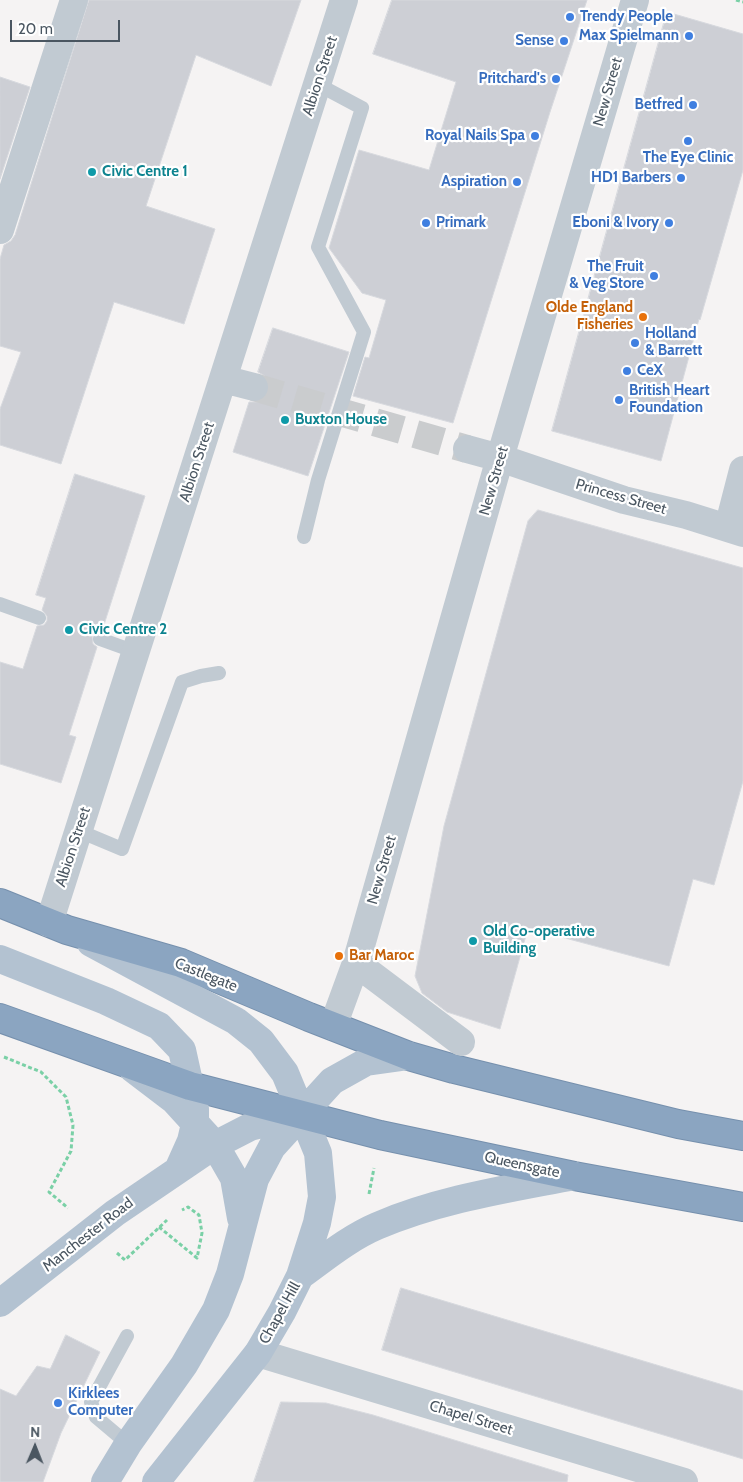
<!DOCTYPE html>
<html>
<head>
<meta charset="utf-8">
<style>
  body { margin:0 }
  #map { position:relative; width:743px; height:1482px; overflow:hidden; background:#f5f3f3; font-family:Cabin,sans-serif }
  canvas { display:block }
  .north { position:absolute; left:10px; top:1422px; width:50px; height:50px; -webkit-text-stroke:4px #fff; paint-order:stroke; rotate:1deg; font-size:14px; font-weight:700; line-height:20px; text-align:center; color:#4a5661 }
  .north::after { content:''; display:block; margin:auto; width:18px; height:22px; background:#4a5661; clip-path:polygon(50% 0,100% 100%,50% 72%,0 100%) }
  .scale { position:absolute; left:10px; top:20px; width:110px; height:22px; box-sizing:border-box; border:2px solid #4a5661; border-top:0; padding-left:6px; font-size:15px; line-height:18px; white-space:nowrap; color:#4a5661; -webkit-text-stroke:4px #fff; paint-order:stroke }
</style>
</head>
<body>
<div id="map">
<canvas width="743" height="1482"></canvas>
<div class="north">N</div>
<div class="scale">20 m</div>
</div>
<script>
const g = document.querySelector('canvas').getContext('2d');
g.lineJoin = 'round';
function fillPath(path, color) {
  g.fillStyle = color;
  g.fill(path, 'evenodd');
}
function trace(path, color, width, dash) {
  g.strokeStyle = color;
  g.lineWidth = width;
  g.lineCap = dash ? 'butt' : 'round';
  g.setLineDash(dash || []);
  g.stroke(path);
}
function write(font, color, halo, rows, align = 'center') {
  g.font = font + ' Cabin,sans-serif';
  g.lineWidth = 4.5;
  g.setLineDash([]);
  g.textBaseline = 'middle';
  g.strokeStyle = halo;
  g.fillStyle = color;
  for (const [text, x, y, turn = 0] of rows) {
    g.save();
    g.translate(x, y);
    g.rotate((+turn || 0) * Math.PI / 180);
    g.textAlign = isNaN(turn) ? turn : align;
    if (halo) g.strokeText(text, 0, 0);
    g.fillText(text, 0, 0);
    g.restore();
  }
}
const building = new Path2D(`
  M 89,0 L 301,0 L 271,86 L 196,55 L 146,206 L 215,229 L 184,324 L 114,302 L 61,464 L 0,445 L 0,409 L 21,352 L 0,346 L 0,259 L 4,245 L 11,241 L 15,235 Z
  M 392,0 L 587,0 L 550,112 L 453,423 L 353,396 L 365,357 L 369,358 L 386,300 L 362,293 L 329,248 L 359,150 L 429,170 L 456,82 L 373,54 Z
  M 667,12 L 743,34 L 743,170 L 700,320 L 699,319 L 661,461 L 552,431 Z
  M 0,77 L 30,87 L 0,179 Z
  M 273,328 L 349,352 L 308,476 L 233,452 L 249,402 L 259,402 L 265,398 L 269,391 L 269,382 L 265,376 L 258,372 Z
  M 75,474 L 145,496 L 102,631 L 95,632 L 92,636 L 93,644 L 97,647 L 69,735 L 76,737 L 61,783 L 0,764 L 0,662 L 23,669 L 37,626 L 44,625 L 47,621 L 47,616 L 42,610 L 46,598 L 36,595 Z
  M 538,510 L 743,568 L 743,781 L 714,885 L 693,879 L 669,966 L 528,928 L 500,1029 L 447,1012 L 422,993 L 415,976 L 444,826 L 528,521 Z
  M 401,1288 L 743,1391 L 743,1459 L 382,1350 Z
  M 66,1335 L 100,1352 L 61,1433 L 43,1482 L 0,1482 L 0,1389 L 16,1396 L 37,1366 L 50,1369 Z
  M 281,1402 L 326,1403 L 373,1415 L 568,1475 L 567,1482 L 254,1482 Z`);
const streetTunnel = new Path2D(`
  M 254,387 L 467,449`);
const path = new Path2D(`
  M 736,0 L 743,2
  M 4,1057 L 41,1072 L 66,1097 L 73,1125 L 71,1151 L 49,1192 L 68,1208
  M 369,1194 L 374,1168
  M 159,1227 L 197,1258 L 202,1233 L 199,1215 L 188,1207 L 182,1210
  M 117,1253 L 125,1260 L 167,1220`);
const lane = new Path2D(`
  M 304,537 L 318,480 L 364,332 L 318,247 L 362,108 L 317,84
  M 0,604 L 39,618
  M 100,639 L 136,652
  M 79,831 L 122,849 L 182,682 L 201,676 L 219,673
  M 127,1336 L 91,1402 L 96,1417 L 128,1444`);
const street = new Path2D(`
  M 0,230 L 74,0
  M 223,379 L 254,387
  M 467,449 L 500,458 L 624,500 L 686,515 L 743,533
  M 728,528 L 743,470
  M 49,923 L 344,0
  M 333,1026 L 356,963
  M 461,1042 L 356,963 L 500,458 L 635,0
  M 258,1353 L 684,1482`);
const primary = new Path2D(`
  M 91,943 L 236,1021 L 261,1041 L 285,1073 L 318,1153 L 322,1197 L 317,1223 L 300,1276 L 282,1312 L 258,1353 L 156,1482
  M 0,959 L 106,1001 L 159,1026 L 182,1050 L 195,1109 L 195,1124 L 191,1141 L 178,1170
  M 132,1068 L 174,1100 L 215,1145 L 234,1178 L 241,1218
  M 300,1276 C 325,1258 349,1238 377,1226 C 440,1199 508,1189 574,1176
  M 0,1303 L 115,1213 L 215,1145 L 250,1127 L 302,1114
  M 105,1482 L 128,1444 L 184,1365 L 216,1310 L 230,1274 L 255,1179 L 272,1147 L 332,1081 L 366,1062 L 409,1056`);
const highway = new Path2D(`
  M 0,903 L 67,930 L 181,963 L 309,1017 L 409,1056 L 454,1069 L 678,1124 L 743,1136
  M 0,1018 L 190,1086 L 380,1135 L 574,1176 L 743,1207`);
const markers = [
  [570,17,5,"#3f7fe0"],
  [689,36,5,"#3f7fe0"],
  [564,41,5,"#3f7fe0"],
  [556,79,5,"#3f7fe0"],
  [693,105,5,"#3f7fe0"],
  [535,136,5,"#3f7fe0"],
  [688,141,5,"#3f7fe0"],
  [92,172,5,"#0f9aa8"],
  [681,178,5,"#3f7fe0"],
  [517,182,5,"#3f7fe0"],
  [426,223,5,"#3f7fe0"],
  [669,223,5,"#3f7fe0"],
  [654,276,5,"#3f7fe0"],
  [643,317,5,"#e8710a"],
  [635,343,5,"#3f7fe0"],
  [627,371,5,"#3f7fe0"],
  [619,400,5,"#3f7fe0"],
  [285,420,5,"#0f9aa8"],
  [69,630,5,"#0f9aa8"],
  [473,941,5,"#0f9aa8"],
  [339,956,5,"#e8710a"],
  [58,1403,5,"#3f7fe0"]
];
const shopNames = [
  ["Trendy People",580,17,"left"],
  ["Max Spielmann",679,36],
  ["Sense",554,41],
  ["Pritchard's",546,79],
  ["Betfred",683,105],
  ["Royal Nails Spa",525,136],
  ["The Eye Clinic",688,158,"center"],
  ["HD1 Barbers",671,178],
  ["Aspiration",507,182],
  ["Primark",436,223,"left"],
  ["Eboni & Ivory",659,223],
  ["The Fruit",644,267],
  ["& Veg Store",644,284],
  ["Holland",645,334,"left"],
  ["& Barrett",645,351,"left"],
  ["CeX",637,371,"left"],
  ["British Heart",629,391,"left"],
  ["Foundation",629,408,"left"],
  ["Kirklees",68,1394,"left"],
  ["Computer",68,1411,"left"]
];
const streetNames = [
  ["Albion Street",320,76,-72],
  ["New Street",608,92,-74],
  ["Albion Street",197,462,-72],
  ["New Street",494,481,-74],
  ["Princess Street",621,497,16],
  ["Albion Street",73,847,-72],
  ["New Street",382,870,-74],
  ["Castlegate",206,975,22],
  ["Queensgate",522,1165,12],
  ["Manchester Road",88,1235,-38],
  ["Chapel Hill",280,1313,-61],
  ["Chapel Street",471,1418,17]
];
const cultureNames = [
  ["Civic Centre 1",102,172],
  ["Buxton House",295,420],
  ["Civic Centre 2",79,630],
  ["Old Co-operative",483,932],
  ["Building",483,949]
];
const foodNames = [
  ["Olde England",633,308],
  ["Fisheries",633,325],
  ["Bar Maroc",349,956,"left"]
];
fillPath(building, '#cdcfd5');
trace(building, '#d7d9de', 1);
trace(streetTunnel, '#caccce', 28, [28, 14]);
trace(highway, '#7690ad', 30);
trace(path, '#7ad0a6', 3, [4, 2.5]);
trace(lane, '#c1cad2', 14);
trace(street, '#c1cad2', 28);
trace(primary, '#b3c2d1', 28);
trace(highway, '#8ba5c1', 28);
for (const [x, y, r, color] of markers) {
  const dot = new Path2D();
  dot.arc(x, y, r, 0, 2 * Math.PI);
  g.fillStyle = color;
  g.fill(dot);
  trace(dot, '#fff', 2);
}
write('bold 15px', '#366cbe', '#fff', shopNames, 'right');
write('15px', '#4a5661', '#fff', streetNames);
write('bold 15px', '#0d838f', '#fff', cultureNames, 'left');
write('bold 15px', '#c56008', '#fff', foodNames, 'right');
</script>
</body>
</html>
